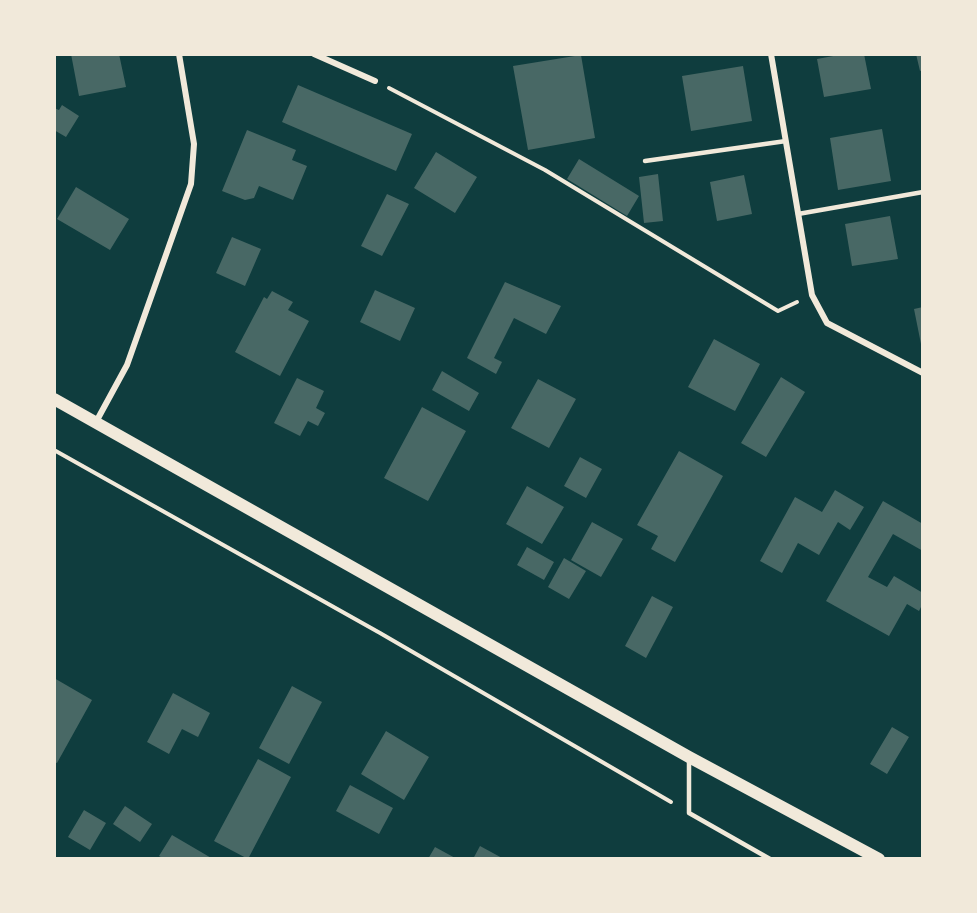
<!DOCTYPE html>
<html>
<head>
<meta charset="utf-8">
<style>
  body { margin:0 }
  #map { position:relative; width:977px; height:913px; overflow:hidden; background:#0f3d3e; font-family:"Exo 2",sans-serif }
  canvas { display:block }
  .frame { position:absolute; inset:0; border:56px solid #f1e9da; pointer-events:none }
</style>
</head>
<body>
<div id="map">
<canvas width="977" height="913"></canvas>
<div class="frame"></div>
</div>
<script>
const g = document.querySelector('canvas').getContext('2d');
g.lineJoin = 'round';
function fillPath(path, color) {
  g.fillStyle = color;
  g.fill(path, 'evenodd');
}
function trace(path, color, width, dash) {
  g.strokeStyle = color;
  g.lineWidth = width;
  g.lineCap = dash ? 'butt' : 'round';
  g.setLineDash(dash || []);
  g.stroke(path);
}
const building = new Path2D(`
  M 71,54 L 119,54 L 126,87 L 79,96 Z
  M 844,54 L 864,54 L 871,89 L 824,97 L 817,59 Z
  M 916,54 L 923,54 L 923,70 L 920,71 Z
  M 581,55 L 595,138 L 528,150 L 513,66 Z
  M 743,66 L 752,121 L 691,131 L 682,76 Z
  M 298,85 L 412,134 L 396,171 L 282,122 Z
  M 62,105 L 79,116 L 66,137 L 54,130 L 54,108 L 59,110 Z
  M 882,129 L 891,181 L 838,190 L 830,138 Z
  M 247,130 L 296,150 L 292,160 L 307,166 L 293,200 L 259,186 L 254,198 L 245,200 L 222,191 Z
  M 436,152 L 477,177 L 455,213 L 414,188 Z
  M 579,159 L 639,196 L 627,216 L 567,179 Z
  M 658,174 L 663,221 L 644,223 L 639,177 Z
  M 744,175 L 752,214 L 717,221 L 710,182 Z
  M 76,187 L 129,219 L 110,250 L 57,219 Z
  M 387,194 L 409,204 L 382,256 L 361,246 Z
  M 890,216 L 898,259 L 852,266 L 845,224 Z
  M 232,237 L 261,249 L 245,286 L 216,273 Z
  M 505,282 L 561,306 L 546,334 L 514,318 L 494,358 L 502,362 L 496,374 L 467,358 Z
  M 375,290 L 415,308 L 400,341 L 360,322 Z
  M 272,291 L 293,302 L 288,310 L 309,321 L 280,376 L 235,352 L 264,297 L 267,299 Z
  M 923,307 L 923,349 L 922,349 L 914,309 Z
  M 714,339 L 760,364 L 735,411 L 688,387 Z
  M 442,371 L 479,393 L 469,411 L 432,390 Z
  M 781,377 L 805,392 L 766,457 L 741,443 Z
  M 297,378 L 324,391 L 316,408 L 325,413 L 318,426 L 308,421 L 300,436 L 274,423 Z
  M 538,379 L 576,399 L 549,448 L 511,428 Z
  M 422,407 L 466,431 L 428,501 L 384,478 Z
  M 679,451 L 723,476 L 675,562 L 651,549 L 658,536 L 637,525 Z
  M 580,457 L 602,469 L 586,498 L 564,486 Z
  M 527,486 L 564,507 L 542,544 L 506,524 Z
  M 835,490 L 864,507 L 850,530 L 838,522 L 819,555 L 798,543 L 782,573 L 760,561 L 795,497 L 822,512 Z
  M 883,501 L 923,524 L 923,551 L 893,534 L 868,577 L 887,587 L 894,576 L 923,593 L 923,603 L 919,611 L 907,604 L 889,636 L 826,601 Z
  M 592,522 L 623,539 L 601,577 L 571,560 Z
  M 527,547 L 554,562 L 544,580 L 517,565 Z
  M 564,558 L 586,571 L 569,599 L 548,587 Z
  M 652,596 L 673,607 L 646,658 L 625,646 Z
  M 54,678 L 92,700 L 57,763 L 54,762 Z
  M 292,686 L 322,702 L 289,764 L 259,748 Z
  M 173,693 L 210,713 L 198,737 L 182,729 L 169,754 L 147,742 Z
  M 892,727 L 909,737 L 887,774 L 870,764 Z
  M 386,731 L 429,757 L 404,800 L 361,774 Z
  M 258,759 L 291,777 L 248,859 L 214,841 Z
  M 350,785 L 393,808 L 379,834 L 336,811 Z
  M 125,806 L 152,824 L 140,842 L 113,824 Z
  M 84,810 L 106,823 L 90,850 L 68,837 Z
  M 172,835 L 213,859 L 164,859 L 159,856 Z
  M 480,846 L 504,859 L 473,859 Z
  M 435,847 L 457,859 L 428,859 Z`);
const path = new Path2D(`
  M 389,88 L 545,170 L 778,311 L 797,302
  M 54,450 L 380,633 L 671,802`);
const service = new Path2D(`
  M 645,161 L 786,141
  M 798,214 L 923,192
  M 689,760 L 689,813 L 770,859`);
const minor = new Path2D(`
  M 314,54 L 375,81
  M 771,54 L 812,295 L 827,323 L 923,373
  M 96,422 L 127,365 L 191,184 L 194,144 L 179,54`);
const secondary = new Path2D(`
  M 54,399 L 689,757 L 879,859`);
fillPath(building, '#486865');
trace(path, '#f1e9da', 4);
trace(service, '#f1e9da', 4.5);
trace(minor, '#f1e9da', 6);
trace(secondary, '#f1e9da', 12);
</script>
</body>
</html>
